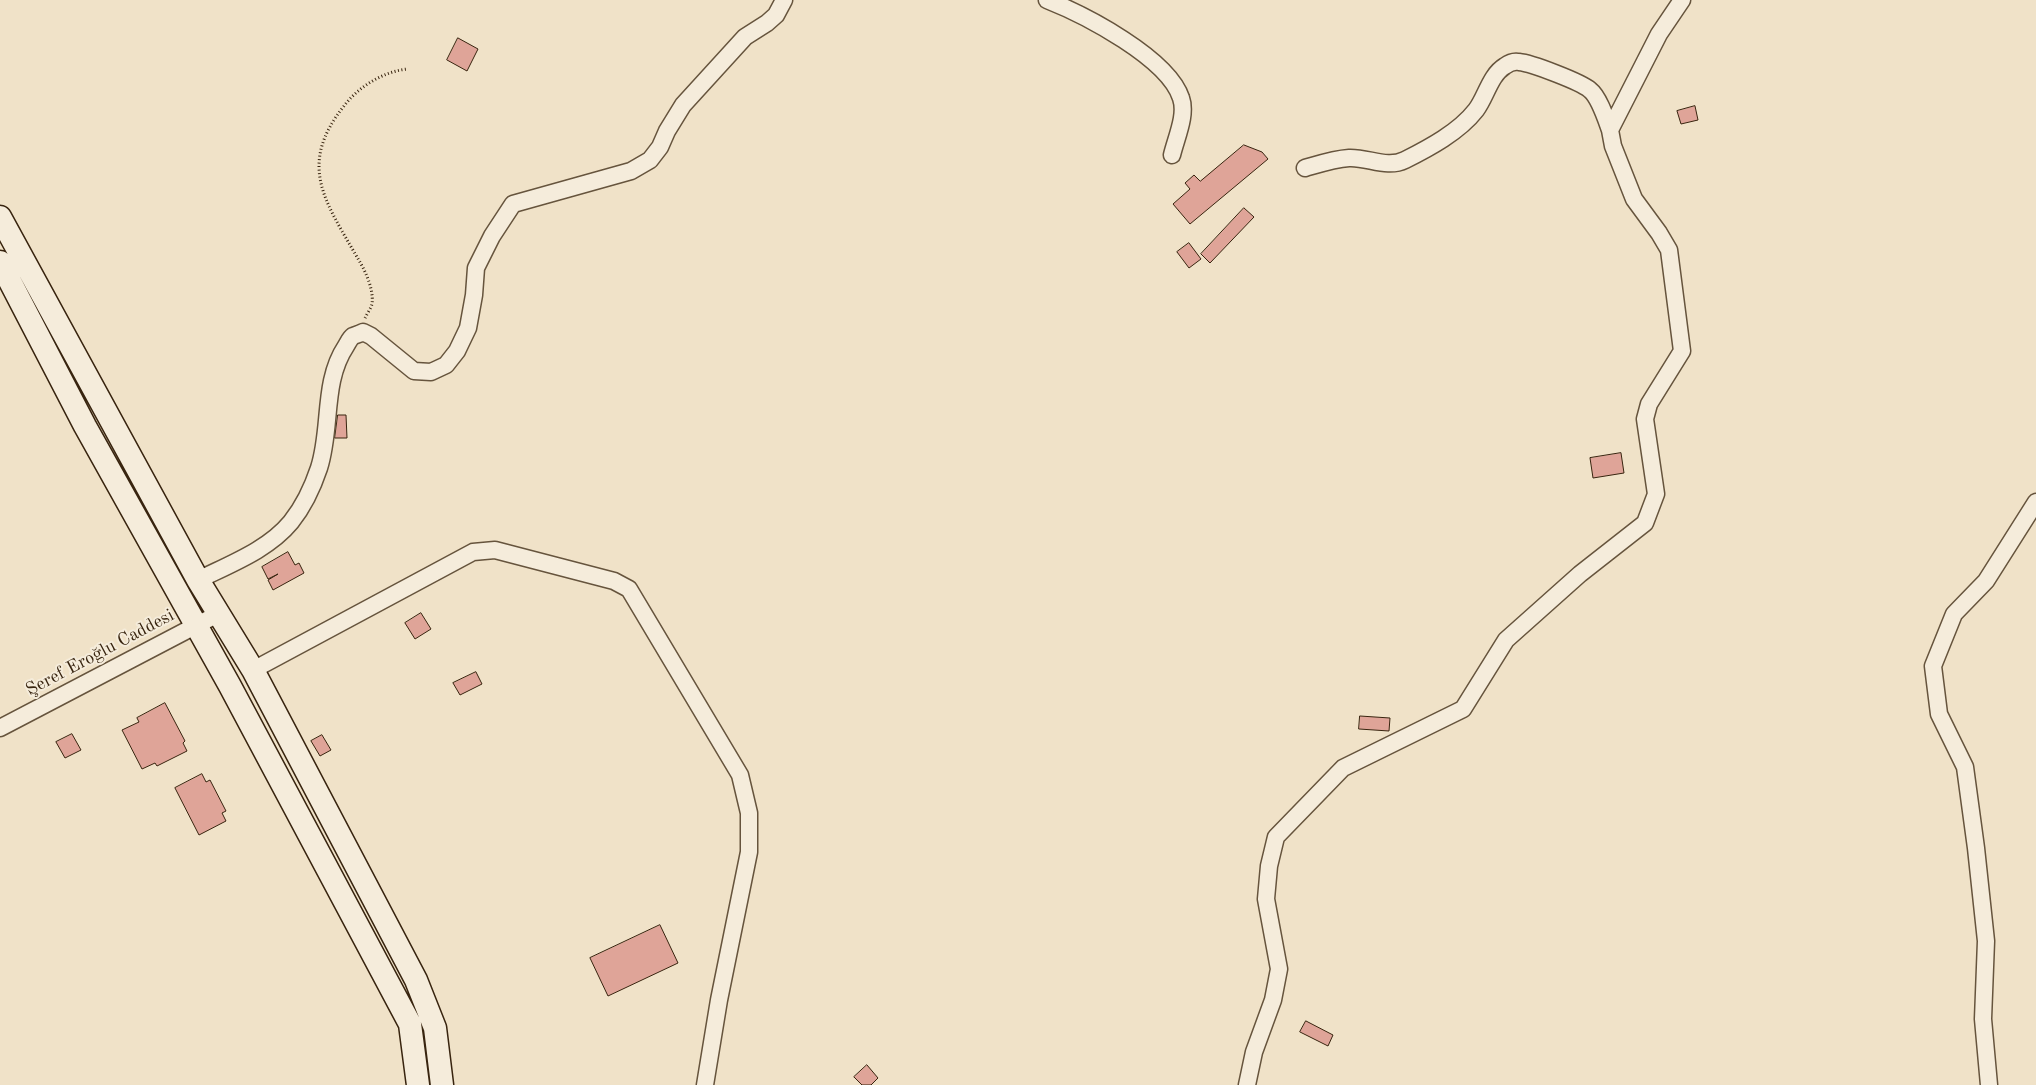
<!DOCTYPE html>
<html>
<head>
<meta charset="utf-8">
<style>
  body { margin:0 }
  canvas { display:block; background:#f0e2c8 }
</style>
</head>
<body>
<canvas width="2036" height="1085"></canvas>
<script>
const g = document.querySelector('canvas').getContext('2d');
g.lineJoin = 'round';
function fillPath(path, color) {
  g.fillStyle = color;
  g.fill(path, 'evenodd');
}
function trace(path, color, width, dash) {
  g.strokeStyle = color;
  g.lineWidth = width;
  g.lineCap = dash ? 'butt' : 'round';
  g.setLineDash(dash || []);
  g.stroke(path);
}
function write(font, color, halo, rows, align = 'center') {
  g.font = font + ' "Old Standard TT",serif';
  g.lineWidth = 4;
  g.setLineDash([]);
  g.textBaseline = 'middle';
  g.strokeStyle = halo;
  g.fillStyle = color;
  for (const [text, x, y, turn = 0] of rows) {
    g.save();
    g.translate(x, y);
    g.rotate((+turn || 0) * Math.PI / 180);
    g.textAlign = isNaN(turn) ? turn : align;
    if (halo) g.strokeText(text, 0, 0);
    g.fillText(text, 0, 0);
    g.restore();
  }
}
const building = new Path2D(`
  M 458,38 L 478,49 L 467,71 L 447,60 Z
  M 1695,106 L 1698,120 L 1681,124 L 1677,111 Z
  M 1244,145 L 1262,152 L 1268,159 L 1190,224 L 1173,204 L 1190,189 L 1185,183 L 1194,175 L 1200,181 Z
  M 1244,208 L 1254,217 L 1210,263 L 1201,254 Z
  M 1189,243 L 1201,259 L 1189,268 L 1177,252 Z
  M 338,415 L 346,415 L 347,438 L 335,438 Z
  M 1621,453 L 1624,473 L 1593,478 L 1590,458 Z
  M 288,552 L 295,565 L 299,563 L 304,573 L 273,590 L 268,580 L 278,574 L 268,579 L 262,567 Z
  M 421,613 L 431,629 L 415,639 L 405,623 Z
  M 476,672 L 482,684 L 460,695 L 453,683 Z
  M 165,703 L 185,741 L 183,743 L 187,751 L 157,766 L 155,763 L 142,769 L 122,730 L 139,722 L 137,718 Z
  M 1360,716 L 1390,718 L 1389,731 L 1359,729 Z
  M 72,734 L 81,750 L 65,758 L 56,742 Z
  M 322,735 L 331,750 L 320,756 L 311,741 Z
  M 202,774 L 206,782 L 210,780 L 226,811 L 222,813 L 226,821 L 199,835 L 175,788 Z
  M 660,925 L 678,963 L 608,996 L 590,958 Z
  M 1306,1021 L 1333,1035 L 1328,1046 L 1300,1032 Z
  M 867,1065 L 878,1078 L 871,1085 L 862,1085 L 854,1077 Z`);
const path = new Path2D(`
  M 365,318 C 367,314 371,308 372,304 C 374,289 365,270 357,257 C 325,201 297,165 344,106 C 358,87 384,71 408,69`);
const street = new Path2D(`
  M 1047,0 C 1085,15 1168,58 1181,98 C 1187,115 1176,138 1172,155
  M 1305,168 C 1319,164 1334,159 1349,158 C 1368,157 1387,169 1405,160 C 1429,148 1459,132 1476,110 C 1486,97 1490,75 1505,66 C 1509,63 1514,61 1519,62 C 1531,63 1581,82 1590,90 C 1599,97 1606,119 1610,130
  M 198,580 C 230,564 268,550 291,522 C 303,507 313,486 319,468 C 332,428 322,382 346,346 C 348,343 350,338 353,336 C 355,335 360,334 363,332 L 371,336 L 414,371 L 431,372 L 446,365 L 457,351 L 468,328 L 474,295 L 476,268 L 492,236 L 513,204 L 631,171 L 650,160 L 660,147 L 667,131 L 683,105 L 745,37 L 767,23 L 776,15 L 784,0
  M 253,670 L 473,552 L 495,550 L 614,581 L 629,589 L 740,775 L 749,813 L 749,852 L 719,1000 L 705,1085
  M 0,728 L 218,614
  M 1247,1085 L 1254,1052 L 1273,1000 L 1279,969 L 1266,899 L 1269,866 L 1276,837 L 1343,768 L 1463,709 L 1506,640 L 1580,574 L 1645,523 L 1656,494 L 1645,419 L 1649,404 L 1682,351 L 1669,250 L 1659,233 L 1634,199 L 1613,146 L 1610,130 L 1659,34 L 1682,0
  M 1989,1085 L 1983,1019 L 1986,941 L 1976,848 L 1965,767 L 1939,714 L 1933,666 L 1954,614 L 1986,581 L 2036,502`);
const secondary = new Path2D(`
  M 0,217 L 198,580 L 253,670 L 416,980 L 435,1028 L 442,1085
  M 0,262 L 85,426 L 230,686 L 410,1024 L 418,1085`);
const streetNames = [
  ["Şeref Eroğlu Caddesi",100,653,-28]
];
fillPath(building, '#dfa498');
trace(building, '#38240f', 1);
trace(street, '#66543d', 19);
trace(secondary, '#38240f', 25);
trace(path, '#38240f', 3, [1, 2.5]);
trace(street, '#f5ecdb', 16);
trace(secondary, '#f5ecdb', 22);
write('18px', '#38240f', '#f5ecdb', streetNames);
</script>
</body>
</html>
